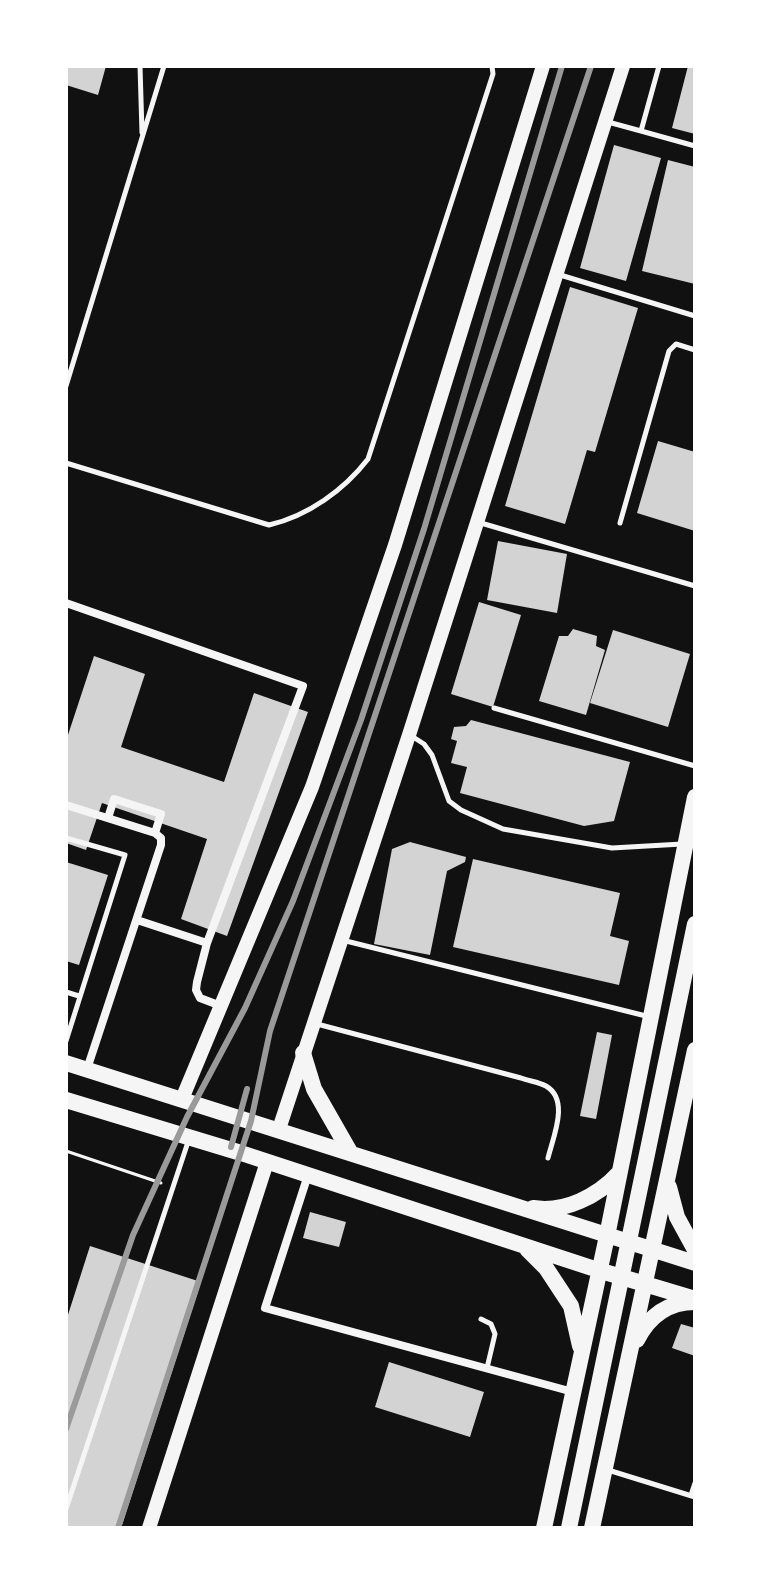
<!DOCTYPE html>
<html>
<head>
<meta charset="utf-8">
<style>
  body { margin:0 }
  #map { position:relative; width:761px; height:1594px; overflow:hidden; background:#111; font-family:"Open Sans",sans-serif }
  canvas { display:block }
  .frame { position:absolute; inset:0; border:68px solid #fff; pointer-events:none }
</style>
</head>
<body>
<div id="map">
<canvas width="761" height="1594"></canvas>
<div class="frame"></div>
</div>
<script>
const g = document.querySelector('canvas').getContext('2d');
g.lineJoin = 'round';
function fillPath(path, color) {
  g.fillStyle = color;
  g.fill(path, 'evenodd');
}
function trace(path, color, width, dash) {
  g.strokeStyle = color;
  g.lineWidth = width;
  g.lineCap = dash ? 'butt' : 'round';
  g.setLineDash(dash || []);
  g.stroke(path);
}
const building = new Path2D(`
  M 66,66 L 106,66 L 98,95 L 66,85 Z
  M 688,66 L 695,66 L 695,134 L 672,128 Z
  M 614,145 L 661,158 L 626,281 L 580,268 Z
  M 668,160 L 695,167 L 695,284 L 642,271 Z
  M 570,287 L 638,308 L 595,452 L 587,450 L 565,524 L 505,506 Z
  M 658,441 L 695,452 L 695,531 L 637,513 Z
  M 498,541 L 567,554 L 557,613 L 487,600 Z
  M 479,602 L 521,615 L 493,707 L 451,694 Z
  M 573,629 L 597,636 L 596,646 L 605,650 L 586,715 L 539,701 L 559,636 L 568,636 Z
  M 613,630 L 690,654 L 668,727 L 590,703 Z
  M 94,656 L 145,674 L 121,747 L 224,782 L 254,693 L 308,712 L 227,936 L 181,919 L 207,839 L 102,803 L 86,850 L 66,843 L 66,741 Z
  M 471,720 L 630,762 L 614,821 L 584,826 L 460,793 L 467,767 L 451,763 L 457,741 L 451,739 L 454,727 L 466,726 Z
  M 410,842 L 466,857 L 465,862 L 447,871 L 430,955 L 374,944 L 392,849 Z
  M 473,859 L 620,893 L 610,936 L 629,941 L 619,985 L 453,947 Z
  M 66,862 L 108,875 L 79,965 L 66,961 Z
  M 597,1032 L 612,1035 L 596,1119 L 580,1116 Z
  M 310,1212 L 346,1222 L 339,1247 L 303,1238 Z
  M 90,1246 L 201,1282 L 121,1528 L 66,1528 L 66,1321 Z
  M 681,1324 L 695,1328 L 695,1356 L 672,1348 Z
  M 389,1362 L 484,1392 L 470,1437 L 375,1407 Z`);
const path = new Path2D(`
  M 66,1151 L 161,1183`);
const service = new Path2D(`
  M 140,66 L 142,133
  M 659,66 L 641,131 L 695,146
  M 608,122 L 641,131
  M 557,274 L 695,316
  M 66,386 L 164,66
  M 66,463 L 269,525 C 308,516 344,490 368,459 L 493,74 L 492,66
  M 481,523 L 695,586
  M 620,523 L 669,351 L 676,344 L 695,350
  M 494,708 L 695,766
  M 410,735 L 424,744 L 432,755 L 449,801 L 461,810 L 503,829 L 612,848 L 682,844
  M 66,838 L 125,855 L 66,1041
  M 342,940 L 646,1016
  M 66,992 L 79,996
  M 317,1024 L 521,1078 C 529,1081 539,1082 546,1086 C 570,1100 553,1137 548,1158
  M 481,1319 L 491,1324 L 495,1334 L 487,1368
  M 608,1470 L 695,1497
  M 691,1495 L 695,1483
  M 66,1509 L 188,1142`);
const minor = new Path2D(`
  M 66,603 L 303,686 L 207,943
  M 66,805 L 155,833 L 161,838 L 161,845 L 87,1069
  M 108,818 L 114,799 L 161,814 L 155,833
  M 137,920 L 207,943 L 197,982 L 196,990 L 200,998 L 221,1006
  M 308,1175 L 265,1308 L 573,1392`);
const tertiary = new Path2D(`
  M 182,1099 L 312,787 L 395,545 L 543,66
  M 279,1129 L 409,735 L 623,66
  M 149,1528 L 267,1162`);
const primary = new Path2D(`
  M 303,1053 L 314,1089 L 350,1152
  M 66,1063 L 695,1263
  M 66,1100 L 241,1153 L 598,1270 L 695,1299
  M 669,1187 L 677,1217 L 695,1250
  M 533,1208 C 565,1213 598,1196 619,1173
  M 527,1249 L 546,1268 L 571,1306 L 580,1346
  M 637,1340 C 649,1316 667,1302 695,1302
  M 544,1528 L 607,1236 L 695,797
  M 569,1528 L 695,924
  M 592,1528 L 695,1050`);
const rail = new Path2D(`
  M 231,1147 L 247,1089
  M 66,1429 L 133,1235 L 187,1117 L 245,1008 L 293,901 L 361,720 L 424,529 L 562,66
  M 118,1528 L 251,1121 L 270,1031 L 591,66`);
fillPath(building, '#d3d3d3');
trace(path, '#f5f5f5', 3);
trace(service, '#f5f5f5', 5);
trace(minor, '#f5f5f5', 8);
trace(tertiary, '#f5f5f5', 14);
trace(primary, '#f5f5f5', 16);
trace(rail, '#9a9a9a', 6);
</script>
</body>
</html>
